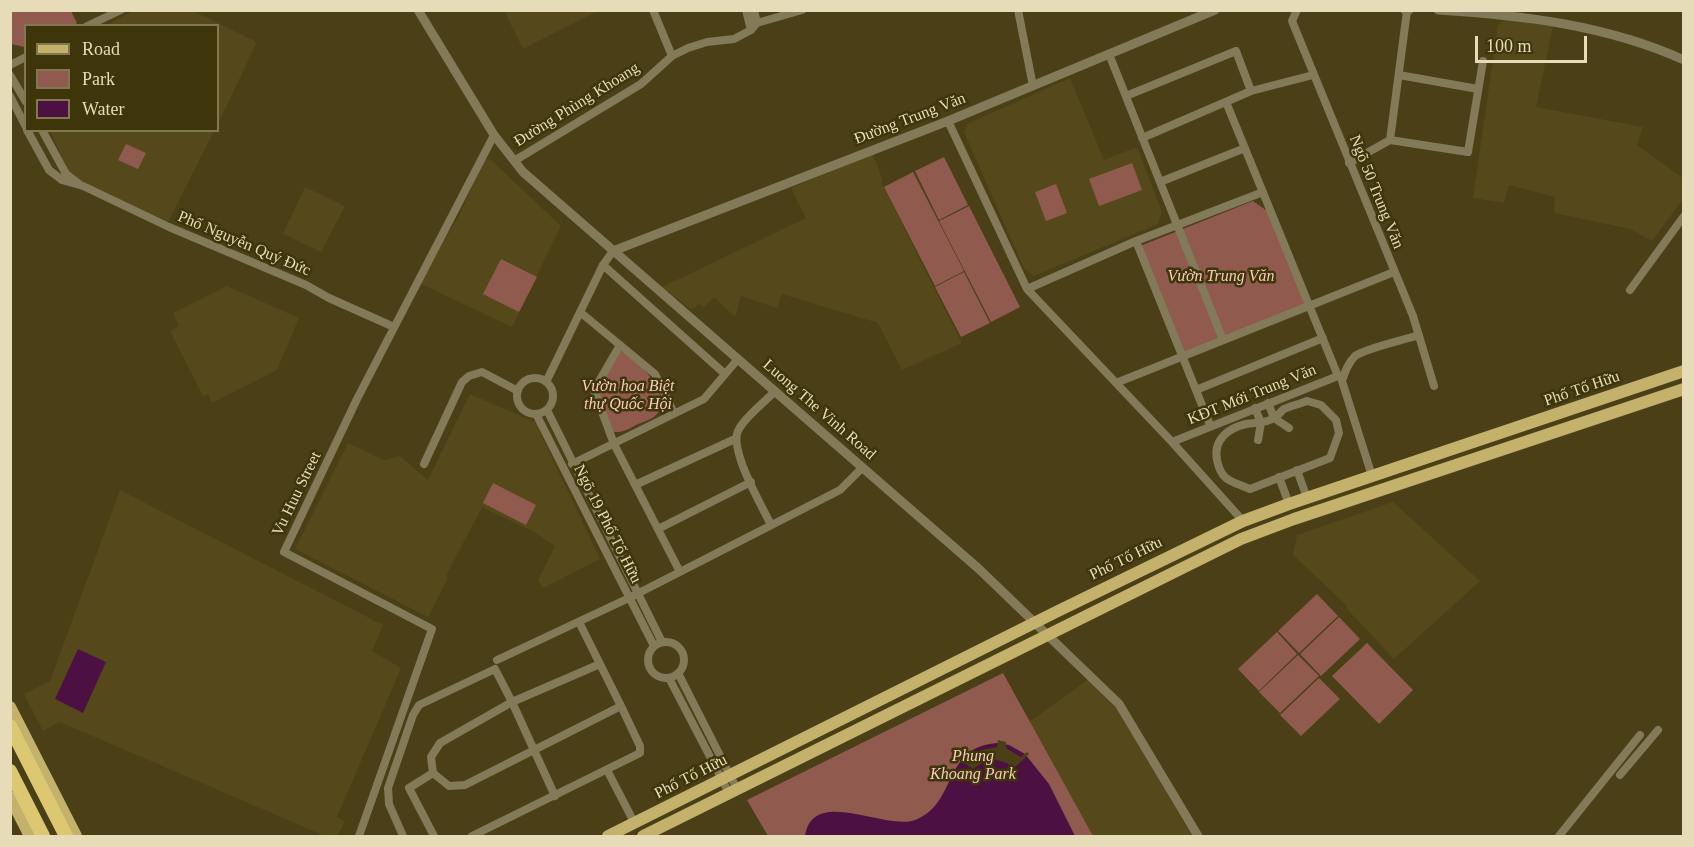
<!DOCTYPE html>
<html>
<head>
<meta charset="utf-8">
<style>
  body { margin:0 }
  #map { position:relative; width:1694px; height:847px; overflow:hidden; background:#4a3f16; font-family:"Times New Roman",serif }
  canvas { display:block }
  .frame { position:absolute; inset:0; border:12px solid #e6dcb7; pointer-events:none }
  .legend { position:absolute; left:24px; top:24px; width:195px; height:108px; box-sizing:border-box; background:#3f350a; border:2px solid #82784f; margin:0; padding:8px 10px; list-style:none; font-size:18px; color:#e6dcb7 }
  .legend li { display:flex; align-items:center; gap:12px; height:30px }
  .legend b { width:30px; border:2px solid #82784f }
  .scale { position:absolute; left:1475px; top:36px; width:112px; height:27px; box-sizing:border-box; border:3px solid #e6dcb7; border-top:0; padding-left:8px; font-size:18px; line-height:21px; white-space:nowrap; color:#e6dcb7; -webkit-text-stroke:4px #3f350a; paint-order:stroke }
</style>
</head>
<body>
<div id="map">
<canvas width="1694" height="847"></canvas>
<div class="frame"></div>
<ul class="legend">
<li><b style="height:8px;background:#c4b16b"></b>Road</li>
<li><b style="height:16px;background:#905b4e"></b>Park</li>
<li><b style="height:16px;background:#4c1042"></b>Water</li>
</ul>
<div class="scale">100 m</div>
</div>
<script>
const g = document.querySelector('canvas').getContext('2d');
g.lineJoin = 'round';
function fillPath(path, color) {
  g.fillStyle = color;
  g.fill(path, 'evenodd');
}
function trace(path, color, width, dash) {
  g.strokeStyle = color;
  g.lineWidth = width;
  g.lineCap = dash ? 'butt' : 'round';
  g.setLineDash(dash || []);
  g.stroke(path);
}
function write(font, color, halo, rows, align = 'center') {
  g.font = font + ' "Times New Roman",serif';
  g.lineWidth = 5;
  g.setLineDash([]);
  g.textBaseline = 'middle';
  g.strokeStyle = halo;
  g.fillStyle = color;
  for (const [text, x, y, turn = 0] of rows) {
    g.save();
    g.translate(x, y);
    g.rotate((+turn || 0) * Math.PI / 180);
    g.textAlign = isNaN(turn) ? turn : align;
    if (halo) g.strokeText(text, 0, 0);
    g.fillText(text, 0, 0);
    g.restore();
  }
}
const built = new Path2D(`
  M 135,10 L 193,11 L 257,42 L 218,124 L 218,26 L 107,25 Z
  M 504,11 L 598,11 L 523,49 Z
  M 1506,18 L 1553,26 L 1536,107 L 1643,127 L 1637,145 L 1683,178 L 1683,199 L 1652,241 L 1630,229 L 1554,213 L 1555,197 L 1509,185 L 1504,203 L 1473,198 L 1498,25 Z
  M 1070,78 L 1104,160 L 1137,147 L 1162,212 L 1158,224 L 1034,276 L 1024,269 L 964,132 L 967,124 Z
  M 50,131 L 214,131 L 168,222 L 72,179 Z
  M 873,154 L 883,181 L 881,182 L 962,343 L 902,370 L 878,323 L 782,294 L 777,308 L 741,296 L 735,317 L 714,297 L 704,307 L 699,304 L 692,310 L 662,287 L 806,218 L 791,188 Z
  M 490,159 L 561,226 L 512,327 L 421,284 L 421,277 L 458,218 L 485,160 Z
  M 305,187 L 345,206 L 321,252 L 283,234 Z
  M 227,286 L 299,318 L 277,370 L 212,403 L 208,394 L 203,396 L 170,331 L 179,326 L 173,313 Z
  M 470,394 L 535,422 L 600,559 L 543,588 L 538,580 L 555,546 L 534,532 L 482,507 L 446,576 L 448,578 L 428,617 L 295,549 L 348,443 L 384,460 L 400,456 L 428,480 Z
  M 120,490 L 383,625 L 372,651 L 401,668 L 337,817 L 345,822 L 337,836 L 325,836 L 60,722 L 43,731 L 24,694 L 50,681 Z
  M 1393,502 L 1480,581 L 1394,659 L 1347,609 L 1346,605 L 1293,555 L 1297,535 Z
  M 1089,679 L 1117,709 L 1192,836 L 1093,836 L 1029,722 Z`);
const green = new Path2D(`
  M 11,10 L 71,11 L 77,23 L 73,26 L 26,26 L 25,47 L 11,44 Z
  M 126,144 L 146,153 L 138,169 L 118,160 Z
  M 944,157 L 968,205 L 939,220 L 915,171 Z
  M 1132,163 L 1142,190 L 1099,206 L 1089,179 Z
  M 913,172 L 964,271 L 935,286 L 884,187 Z
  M 1056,184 L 1067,213 L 1046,221 L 1035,192 Z
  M 1253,201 L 1273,215 L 1309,305 L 1183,356 L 1140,246 Z
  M 969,206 L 1020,307 L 991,322 L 939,221 Z
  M 501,259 L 537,277 L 519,312 L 483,294 Z
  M 964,272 L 990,323 L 961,337 L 935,287 Z
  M 620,351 C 637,358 674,395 657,414 C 653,419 643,422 636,425 C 627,430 620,434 609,431 L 594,390 Z
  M 493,483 L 536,505 L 526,525 L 483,503 Z
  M 1317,594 L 1338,616 L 1299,653 L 1278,631 Z
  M 1339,617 L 1360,639 L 1321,676 L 1300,654 Z
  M 1277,632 L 1297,654 L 1259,691 L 1238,669 Z
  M 1367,643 L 1413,690 L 1379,724 L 1332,676 Z
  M 1298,655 L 1319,676 L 1280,713 L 1259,692 Z
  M 1003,673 L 1093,836 L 768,836 L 747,800 Z
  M 1319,678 L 1340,699 L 1301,736 L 1280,715 Z`);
const water = new Path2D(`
  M 78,649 L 106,662 L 83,713 L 55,699 Z
  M 998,743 L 1009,745 L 1025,754 L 1049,784 L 1075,836 L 805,836 C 813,786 885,831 915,820 C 958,804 942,746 998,743 Z`);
const pier = new Path2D(`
  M 998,740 L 1006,742 L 1006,748 L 1021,757 L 1027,752 L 1029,754 L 1014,768 L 1007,763 L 996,760 L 984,762 L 973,769 L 958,759 L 960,756 L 965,760 L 981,750 L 997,747 Z`);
const minor = new Path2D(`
  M 653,10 L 672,56
  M 746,10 L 751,30
  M 754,10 L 757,23
  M 1018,10 L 1033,86
  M 1297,10 L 1292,21 L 1413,316 L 1434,386
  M 87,26 L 121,10
  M 1109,54 L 1223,340
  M 10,65 L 26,57
  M 10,75 L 26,102
  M 1399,75 L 1478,89
  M 10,96 L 26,127
  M 1126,96 L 1236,51 L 1251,91
  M 948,121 L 1027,289 L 1172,442 L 1243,521
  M 27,130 L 49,170 L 62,180 L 83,186 L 169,227 L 306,285 L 329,298 L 394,327
  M 42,130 L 66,174 L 79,184
  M 1142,138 L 1251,91 L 1313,75
  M 1390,140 L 1407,11
  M 514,161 L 641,84 L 672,56 L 688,48 L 707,42 L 734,39 L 751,30 L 757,23 L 802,10
  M 1349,163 L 1390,140 L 1468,152 L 1483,61
  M 1160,182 L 1245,148
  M 1136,241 L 1210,425
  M 603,265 L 725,374
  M 1027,289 L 1136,241 L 1263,192
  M 1630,290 L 1684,216
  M 580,312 L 655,374 L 674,413
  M 620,345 L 594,390 L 614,444 L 680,572
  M517 396a18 18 0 1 1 36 0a18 18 0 1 1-36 0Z
  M 546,382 L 603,265 L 613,251
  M 1116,383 L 1394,272
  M 1196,390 L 1323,338
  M 1307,401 L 1321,405 L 1336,420 L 1339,433 L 1330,458 L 1250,489 C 1231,481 1221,481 1217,460 C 1213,440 1228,428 1246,424 C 1255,422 1265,424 1274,418 C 1278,416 1280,412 1284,409 C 1291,406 1299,404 1307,401 Z
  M 1268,403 L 1274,418 L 1289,428
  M 1255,408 L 1261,423 L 1258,440
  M 547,410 L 662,642
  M 536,414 L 654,646
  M 1172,442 L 1338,376 L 1226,102
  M 424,464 L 462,382 L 469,376 L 482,372 L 518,391
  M 572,464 L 704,399 L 738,359
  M 1297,470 L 1307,498
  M 1372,476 L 1342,381 C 1345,372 1348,363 1355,356 C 1366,348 1404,340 1419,335
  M 1279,477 L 1289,504
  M 635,485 L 735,439
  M 771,525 C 762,506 727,447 739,429 C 746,416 765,402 775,391
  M 658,529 L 751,482
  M648 660a18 18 0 1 1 36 0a18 18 0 1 1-36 0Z
  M 497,660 L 629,598 L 840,490 L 862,468
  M 600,664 L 512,702 L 440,743 L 431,757 L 433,773 L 449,786 L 465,785 L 621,706
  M 678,673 L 737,789
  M 669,678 L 729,793
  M 607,770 L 635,824
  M 433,773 L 409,788 L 434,836
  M 1620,775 L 1658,730
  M 359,836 L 432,629 L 284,552 L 357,399 L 494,135
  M 403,836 L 389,804 L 388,788 L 413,715 L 419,705 L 495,669 L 512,702 L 555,796
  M 472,836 L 640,753 L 640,746 L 621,706 L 579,622
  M 1559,836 L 1640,735`);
const tertiary = new Path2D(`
  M 418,10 L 494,135 L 523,172 L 979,569 L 1119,704 L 1198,836
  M 1405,10 L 1409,10
  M 1438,10 C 1521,15 1607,25 1684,60
  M 613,251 L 948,121 L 1215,10`);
const primary = new Path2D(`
  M 10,707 L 76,836
  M 10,797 L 30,836
  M 608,836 L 1058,611 L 1243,521 L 1289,504 L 1684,371
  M 643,836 L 1241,539 L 1294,519 L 1684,389`);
const motorway = new Path2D(`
  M 10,726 L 66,836
  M 10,771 L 43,836`);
const streetNames = [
  ["Đường Phùng Khoang",577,105,-32],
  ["Đường Trung Văn",910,119,-21],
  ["Ngõ 50 Trung Văn",1376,192,68],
  ["Phố Nguyễn Quý Đức",244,244,23],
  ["Phố Tố Hữu",1582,389,-19],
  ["KĐT Mới Trung Văn",1252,395,-22],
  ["Luong The Vinh Road",819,410,41],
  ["Vu Huu Street",297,494,-64],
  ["Ngõ 19 Phố Tố Hữu",607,524,63],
  ["Phố Tố Hữu",1126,559,-26],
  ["Phố Tố Hữu",691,777,-27]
];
const parkNames = [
  ["Vườn Trung Văn",1221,277],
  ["Vườn hoa Biệt",628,387],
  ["thự Quốc Hội",628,405],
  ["Phung",973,757],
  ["Khoang Park",973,775]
];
fillPath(built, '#55491b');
fillPath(green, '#905b4e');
fillPath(water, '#4c1042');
fillPath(pier, '#4a3f16');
trace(minor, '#827a58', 8);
trace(tertiary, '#827a58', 9);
trace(primary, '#c4b16b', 12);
trace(motorway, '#dec771', 14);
write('16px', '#e6dcb7', '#3f350a', streetNames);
write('italic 16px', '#facbbf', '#3f350a', parkNames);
</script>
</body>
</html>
